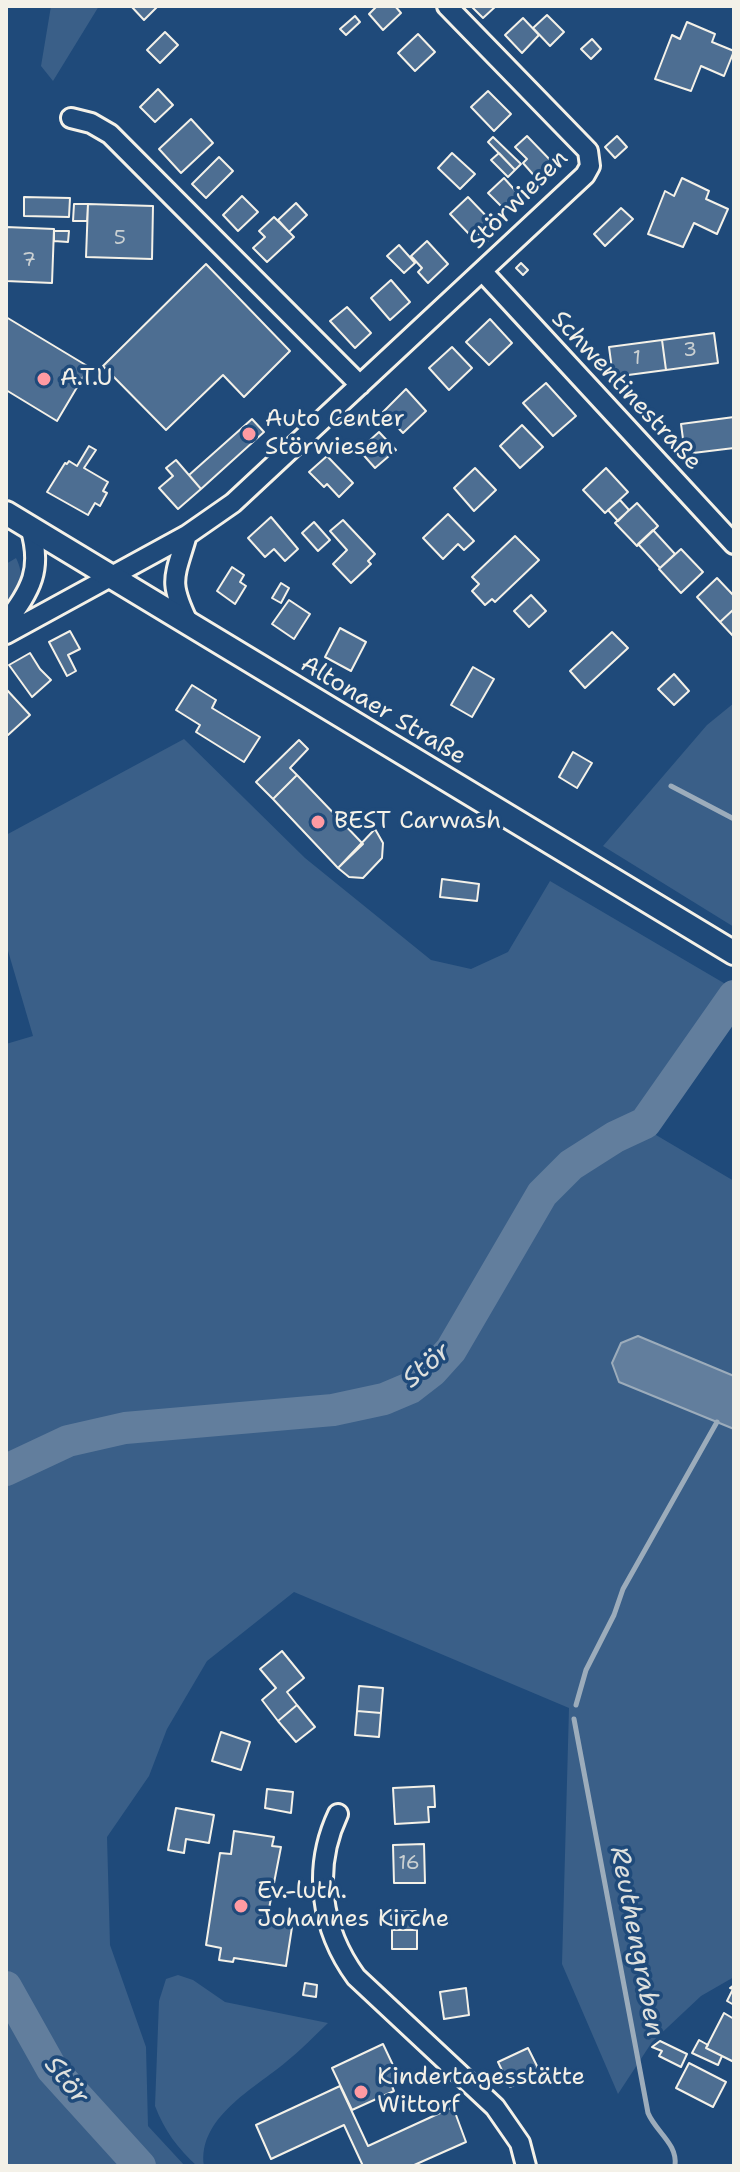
<!DOCTYPE html>
<html>
<head>
<meta charset="utf-8">
<style>
  body { margin:0 }
  #map { position:relative; width:740px; height:2172px; overflow:hidden; background:#1f4a7a; font-family:"Shantell Sans",sans-serif }
  canvas { display:block }
  .frame { position:absolute; inset:0; border:8px solid #f4f1e8; pointer-events:none }
</style>
</head>
<body>
<div id="map">
<canvas width="740" height="2172"></canvas>
<div class="frame"></div>
</div>
<script>
const g = document.querySelector('canvas').getContext('2d');
g.lineJoin = 'round';
function fillPath(path, color) {
  g.fillStyle = color;
  g.fill(path, 'evenodd');
}
function trace(path, color, width, dash) {
  g.strokeStyle = color;
  g.lineWidth = width;
  g.lineCap = dash ? 'butt' : 'round';
  g.setLineDash(dash || []);
  g.stroke(path);
}
function write(font, color, halo, rows, align = 'center') {
  g.font = font + ' "Shantell Sans",sans-serif';
  g.lineWidth = 7;
  g.setLineDash([]);
  g.textBaseline = 'middle';
  g.strokeStyle = halo;
  g.fillStyle = color;
  for (const [text, x, y, turn = 0] of rows) {
    g.save();
    g.translate(x, y);
    g.rotate((+turn || 0) * Math.PI / 180);
    g.textAlign = isNaN(turn) ? turn : align;
    if (halo) g.strokeText(text, 0, 0);
    g.fillText(text, 0, 0);
    g.restore();
  }
}
const green = new Path2D(`
  M 51,6 L 99,6 L 53,81 L 41,66 Z
  M 16,558 C 25,576 21,588 6,602 L 6,564 Z
  M 734,703 L 734,927 L 603,846 L 707,725 Z
  M 184,739 L 305,858 L 431,960 L 471,969 L 508,952 L 550,881 L 734,989 C 734,1011 662,1100 645,1123 L 656,1135 L 734,1181 L 734,1977 L 701,1996 L 652,2042 L 618,2094 L 562,1964 L 569,1708 L 294,1592 L 207,1661 L 167,1729 L 149,1776 L 107,1837 L 110,1945 L 146,2047 L 148,2126 L 185,2166 L 6,2166 L 6,1044 L 33,1036 L 6,944 L 6,835 Z
  M 178,1975 L 193,1980 L 225,2002 L 328,2023 C 314,2036 301,2050 286,2062 C 255,2088 197,2118 204,2166 L 197,2166 C 178,2149 164,2130 155,2106 L 159,2001 L 166,1979 Z`);
const water = new Path2D(`
  M 638,1336 L 734,1376 L 734,1429 L 619,1382 L 612,1363 L 621,1343 Z`);
const stream = new Path2D(`
  M 671,786 L 734,819
  M 576,1705 L 586,1670 L 614,1615 L 623,1589 L 717,1422
  M 574,1719 L 648,2113 C 656,2132 678,2144 675,2166`);
const river = new Path2D(`
  M 6,1470 L 68,1441 L 125,1428 L 333,1410 L 384,1399 L 410,1388 L 432,1371 L 451,1350 L 542,1194 L 571,1165 L 615,1137 L 645,1123 L 734,996
  M 6,1987 L 52,2069 L 140,2166`);
const building = new Path2D(`
  M 131,6 L 158,6 L 144,20 Z
  M 377,6 L 395,6 L 401,13 L 383,30 L 369,14 Z
  M 471,6 L 496,6 L 483,18 Z
  M 547,15 L 564,32 L 550,46 L 533,28 Z
  M 355,16 L 360,22 L 346,35 L 340,29 Z
  M 523,18 L 539,35 L 522,53 L 505,35 Z
  M 687,22 L 715,34 L 712,42 L 734,51 L 724,76 L 701,66 L 691,91 L 655,79 L 672,35 L 680,39 Z
  M 165,32 L 178,45 L 160,63 L 147,50 Z
  M 418,34 L 435,52 L 415,71 L 398,53 Z
  M 592,39 L 601,49 L 591,59 L 581,49 Z
  M 158,89 L 173,105 L 155,122 L 140,107 Z
  M 488,91 L 511,114 L 494,131 L 471,107 Z
  M 191,119 L 213,143 L 181,173 L 159,149 Z
  M 527,136 L 554,164 L 538,180 L 523,163 L 527,159 L 515,147 Z
  M 617,136 L 627,147 L 615,158 L 605,147 Z
  M 493,137 L 521,164 L 515,170 L 488,142 Z
  M 452,153 L 475,174 L 460,189 L 438,168 Z
  M 499,153 L 515,170 L 508,177 L 491,160 Z
  M 219,157 L 233,171 L 206,198 L 192,184 Z
  M 504,178 L 520,196 L 505,210 L 488,193 Z
  M 682,178 L 709,191 L 706,199 L 728,209 L 717,234 L 694,223 L 683,247 L 648,234 L 665,191 L 674,196 Z
  M 242,196 L 258,212 L 238,231 L 223,215 Z
  M 24,197 L 70,198 L 69,217 L 24,216 Z
  M 468,197 L 491,221 L 487,225 L 495,234 L 486,242 L 474,229 L 469,234 L 450,214 Z
  M 296,203 L 307,215 L 289,232 L 278,220 Z
  M 74,204 L 88,204 L 87,221 L 73,221 Z
  M 88,204 L 153,206 L 152,259 L 86,257 Z
  M 621,208 L 633,219 L 605,246 L 594,234 Z
  M 274,217 L 294,237 L 267,262 L 253,248 L 265,237 L 259,231 Z
  M 6,227 L 54,229 L 52,283 L 6,281 Z
  M 54,231 L 69,231 L 68,242 L 54,241 Z
  M 427,241 L 448,264 L 428,283 L 418,272 L 422,268 L 411,256 Z
  M 399,245 L 415,263 L 404,273 L 387,256 Z
  M 521,263 L 528,270 L 523,275 L 516,268 Z
  M 206,264 L 290,351 L 244,397 L 223,375 L 166,430 L 103,366 Z
  M 391,280 L 410,302 L 390,320 L 371,298 Z
  M 347,307 L 371,333 L 355,348 L 330,321 Z
  M 6,317 L 89,367 L 57,421 L 6,390 Z
  M 490,319 L 512,343 L 489,365 L 466,342 Z
  M 714,333 L 718,363 L 666,370 L 662,340 Z
  M 662,340 L 666,370 L 613,377 L 609,347 Z
  M 452,347 L 472,368 L 449,390 L 429,368 Z
  M 546,383 L 576,416 L 553,436 L 523,403 Z
  M 406,389 L 426,411 L 403,433 L 383,412 Z
  M 734,417 L 734,448 L 685,454 L 681,424 Z
  M 252,419 L 264,432 L 201,489 L 189,475 Z
  M 522,425 L 543,447 L 520,468 L 500,446 Z
  M 379,432 L 396,450 L 375,468 L 359,450 Z
  M 89,446 L 96,450 L 84,468 L 108,482 L 103,491 L 107,493 L 100,506 L 95,503 L 88,515 L 47,492 L 65,463 L 67,464 L 69,461 L 77,466 Z
  M 327,456 L 353,483 L 339,497 L 327,484 L 324,487 L 309,472 Z
  M 176,460 L 201,489 L 178,509 L 159,488 L 173,476 L 166,468 Z
  M 475,468 L 496,490 L 474,511 L 454,488 Z
  M 606,468 L 628,492 L 605,513 L 583,490 Z
  M 620,500 L 629,510 L 618,521 L 608,510 Z
  M 637,503 L 658,526 L 637,546 L 615,523 Z
  M 448,514 L 474,541 L 464,550 L 458,544 L 443,559 L 423,538 Z
  M 271,517 L 298,549 L 285,561 L 274,549 L 265,557 L 248,538 Z
  M 343,520 L 375,554 L 368,561 L 371,564 L 351,583 L 333,564 L 347,550 L 330,531 Z
  M 314,522 L 330,540 L 318,551 L 302,533 Z
  M 653,530 L 675,554 L 660,568 L 638,544 Z
  M 515,536 L 539,560 L 495,602 L 492,599 L 485,605 L 472,591 L 479,584 L 472,577 Z
  M 681,549 L 703,572 L 681,593 L 659,569 Z
  M 232,567 L 244,575 L 240,582 L 246,586 L 235,604 L 217,591 Z
  M 717,578 L 734,596 L 734,609 L 720,622 L 697,597 Z
  M 281,583 L 289,588 L 281,603 L 272,598 Z
  M 531,595 L 546,611 L 529,627 L 514,611 Z
  M 289,600 L 310,614 L 294,639 L 272,624 Z
  M 734,609 L 734,637 L 720,622 Z
  M 340,628 L 366,642 L 351,671 L 325,657 Z
  M 70,631 L 80,649 L 68,655 L 76,671 L 67,676 L 49,642 Z
  M 612,632 L 628,648 L 585,688 L 570,671 Z
  M 30,653 L 40,669 L 51,680 L 32,697 L 9,665 Z
  M 473,667 L 494,679 L 472,717 L 451,705 Z
  M 674,674 L 689,691 L 674,705 L 658,689 Z
  M 192,685 L 216,700 L 212,708 L 260,737 L 244,762 L 196,732 L 200,725 L 176,710 Z
  M 7,690 L 30,715 L 8,735 L 6,733 Z
  M 299,740 L 308,749 L 290,768 L 297,775 L 273,799 L 256,782 Z
  M 573,752 L 592,763 L 577,788 L 559,777 Z
  M 297,775 L 363,844 L 338,868 L 273,799 Z
  M 375,829 L 383,843 L 382,858 L 363,878 L 349,877 L 338,868 Z
  M 442,879 L 479,884 L 477,901 L 440,897 Z
  M 282,1651 L 304,1678 L 287,1692 L 297,1705 L 278,1721 L 262,1700 L 276,1688 L 260,1669 Z
  M 359,1686 L 383,1688 L 381,1713 L 357,1711 Z
  M 297,1705 L 315,1727 L 296,1742 L 278,1721 Z
  M 357,1711 L 381,1713 L 379,1737 L 355,1735 Z
  M 221,1732 L 250,1742 L 241,1770 L 212,1761 Z
  M 434,1786 L 435,1807 L 428,1807 L 429,1822 L 395,1824 L 393,1788 Z
  M 267,1789 L 293,1792 L 291,1813 L 265,1808 Z
  M 176,1808 L 214,1815 L 209,1843 L 186,1839 L 184,1853 L 168,1850 Z
  M 234,1831 L 274,1837 L 272,1846 L 281,1847 L 266,1924 L 292,1927 L 286,1966 L 234,1958 L 233,1962 L 219,1960 L 221,1948 L 206,1945 L 220,1853 L 231,1854 Z
  M 424,1844 L 425,1883 L 394,1883 L 393,1845 Z
  M 416,1911 L 417,1930 L 392,1930 L 391,1912 Z
  M 392,1930 L 417,1930 L 417,1949 L 392,1949 Z
  M 305,1983 L 317,1985 L 316,1997 L 303,1995 Z
  M 734,1985 L 734,2005 L 727,2001 L 733,1989 L 730,1988 Z
  M 466,1988 L 469,2015 L 444,2019 L 440,1992 Z
  M 724,2013 L 734,2019 L 734,2062 L 706,2048 Z
  M 699,2040 L 708,2045 L 706,2048 L 722,2056 L 718,2065 L 692,2053 Z
  M 660,2041 L 687,2054 L 681,2067 L 659,2056 L 662,2051 L 652,2047 Z
  M 383,2044 L 400,2080 L 391,2084 L 394,2091 L 352,2110 L 332,2068 Z
  M 528,2048 L 540,2072 L 510,2087 L 498,2062 Z
  M 689,2063 L 726,2082 L 713,2107 L 676,2088 Z
  M 340,2086 L 368,2146 L 453,2107 L 466,2142 L 412,2166 L 363,2166 L 344,2125 L 271,2159 L 256,2125 Z`);
const minor = new Path2D(`
  M 71,118 L 91,123 L 110,134 L 360,385
  M 482,271 L 734,544
  M 187,535 C 174,579 168,581 189,624
  M 6,623 C 31,589 43,570 30,527
  M 6,634 L 187,535 L 233,503 L 585,175 L 590,166 L 588,151 L 447,6
  M 338,1814 C 312,1869 321,1929 356,1977 L 495,2107 L 520,2143 L 526,2166`);
const major = new Path2D(`
  M 6,513 L 734,953`);
const markers = [
  [44,379,8,"#ff9aa2"],
  [249,434,8,"#ff9aa2"],
  [318,822,8,"#ff9aa2"],
  [241,1906,8,"#ff9aa2"],
  [361,2092,8,"#ff9aa2"]
];
const numberNames = [
  ["5",120,239],
  ["7",29,261],
  ["3",690,351],
  ["1",637,359],
  ["16",409,1864]
];
const streetNames = [
  ["Störwiesen",519,200,-45],
  ["Schwentinestraße",626,391,47],
  ["Altonaer Straße",383,711,31]
];
const poiNames = [
  ["A.T.U",60,379],
  ["Auto Center",265,420],
  ["Störwiesen",265,448],
  ["BEST Carwash",334,822],
  ["Ev.-luth.",257,1892],
  ["Johannes Kirche",257,1920],
  ["Kindertagesstätte",377,2078],
  ["Wittorf",377,2106]
];
const waterNames = [
  ["Stör",427,1366,-41],
  ["Reuthengraben",636,1942,79],
  ["Stör",66,2081,51]
];
fillPath(green, '#3a5f88');
fillPath(water, '#627e9d');
trace(water, '#9cacbb', 2);
trace(stream, '#9cacbb', 5);
trace(river, '#627e9d', 32);
fillPath(building, '#4d6e92');
trace(building, '#f4f1e8', 2);
trace(minor, '#f4f1e8', 24);
trace(major, '#f4f1e8', 28);
trace(minor, '#1f4a7a', 18);
trace(major, '#1f4a7a', 22);
for (const [x, y, r, color] of markers) {
  const dot = new Path2D();
  dot.arc(x, y, r, 0, 2 * Math.PI);
  g.fillStyle = color;
  g.fill(dot);
  trace(dot, '#1f4a7a', 3);
}
write('20px', '#cad0d2', null, numberNames);
write('24px', '#f4f1e8', '#1f4a7a', streetNames);
write('24px', '#f4f1e8', '#1f4a7a', poiNames, 'left');
write('italic 26px', '#dee0dd', '#1f4a7a', waterNames);
</script>
</body>
</html>
